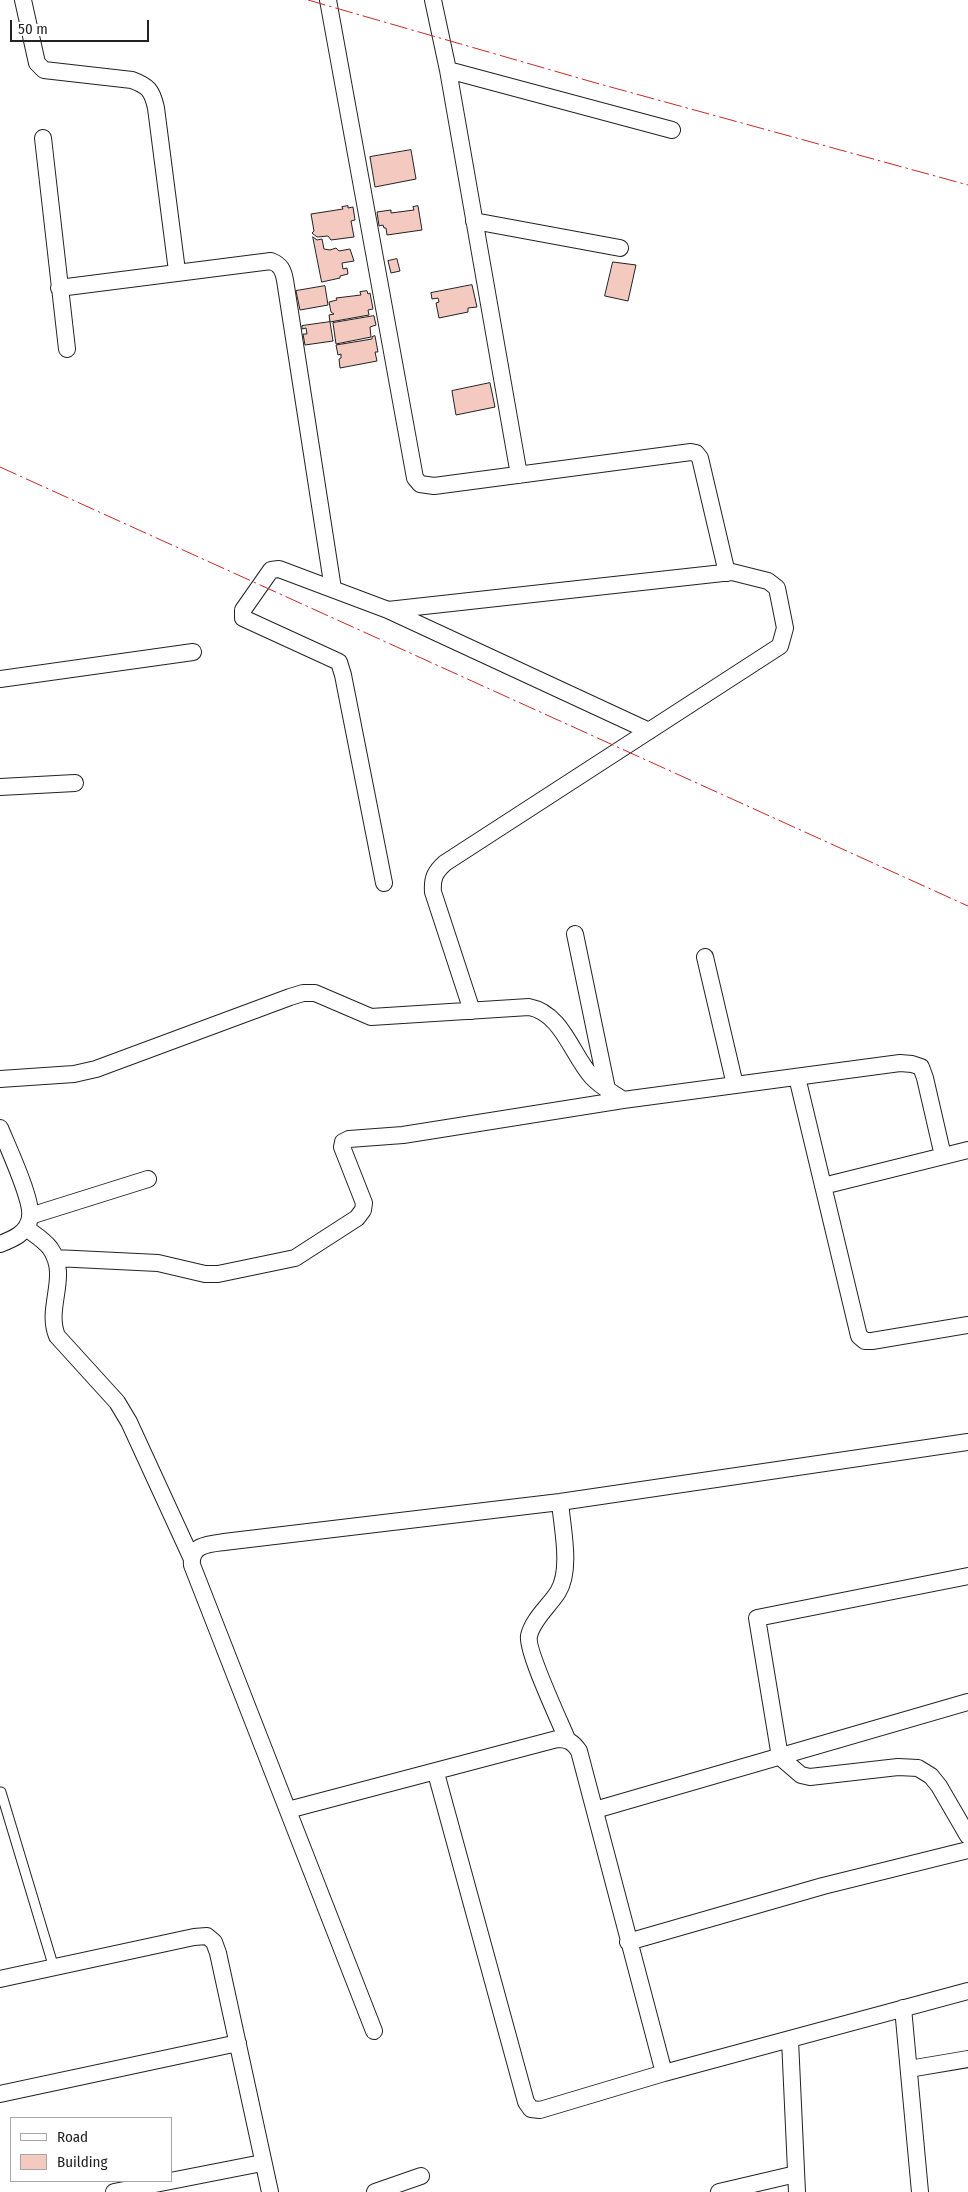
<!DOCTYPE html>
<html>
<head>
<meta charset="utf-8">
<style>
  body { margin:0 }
  #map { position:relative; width:968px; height:2192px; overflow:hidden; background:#fff; font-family:"Fira Sans Condensed",sans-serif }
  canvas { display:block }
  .legend { position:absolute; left:10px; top:2117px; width:162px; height:65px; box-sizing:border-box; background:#fff; border:1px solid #a7a7a7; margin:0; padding:6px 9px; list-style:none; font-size:15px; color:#222 }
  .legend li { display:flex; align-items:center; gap:10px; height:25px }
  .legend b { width:25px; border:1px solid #a7a7a7 }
  .scale { position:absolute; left:10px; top:20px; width:139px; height:22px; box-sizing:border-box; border:2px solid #222; border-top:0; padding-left:6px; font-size:15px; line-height:18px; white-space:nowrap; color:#222; -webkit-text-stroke:4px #fff; paint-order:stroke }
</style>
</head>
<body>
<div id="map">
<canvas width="968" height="2192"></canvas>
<ul class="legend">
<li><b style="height:6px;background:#fff"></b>Road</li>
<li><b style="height:14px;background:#f3c9c0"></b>Building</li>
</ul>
<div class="scale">50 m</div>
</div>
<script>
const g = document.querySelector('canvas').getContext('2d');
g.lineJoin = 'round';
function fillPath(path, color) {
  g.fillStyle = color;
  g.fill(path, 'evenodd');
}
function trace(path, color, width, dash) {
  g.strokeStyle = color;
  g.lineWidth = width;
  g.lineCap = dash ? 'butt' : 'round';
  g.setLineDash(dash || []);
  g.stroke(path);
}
const building = new Path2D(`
  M 411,150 L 416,179 L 375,187 L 370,157 Z
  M 348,206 L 348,208 L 353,207 L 355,220 L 351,221 L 354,237 L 331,240 L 328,236 L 317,237 L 312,233 L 314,231 L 311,214 L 343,209 L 342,207 Z
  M 418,206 L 422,230 L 387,235 L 386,228 L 384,228 L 383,225 L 379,226 L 377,212 L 391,210 L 391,213 L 414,210 L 413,207 Z
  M 313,237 L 317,240 L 322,239 L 324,249 L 330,250 L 336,248 L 339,251 L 350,249 L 354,261 L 342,263 L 343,269 L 347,268 L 348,274 L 340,276 L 340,278 L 322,282 Z
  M 397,259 L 400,271 L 391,273 L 388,261 Z
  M 613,262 L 636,265 L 628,301 L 605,296 Z
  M 472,285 L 477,307 L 468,308 L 468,312 L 439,318 L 436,303 L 439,302 L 438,298 L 432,299 L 431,293 Z
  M 325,286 L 328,305 L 300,310 L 296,291 Z
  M 367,291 L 368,294 L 370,293 L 373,309 L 368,310 L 369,315 L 330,322 L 329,315 L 334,314 L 331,312 L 329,302 L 337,300 L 336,298 L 361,295 L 360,292 Z
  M 374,316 L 376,325 L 370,327 L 371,337 L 336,344 L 333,323 Z
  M 330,322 L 333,341 L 305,345 L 303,334 L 307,334 L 306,328 L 302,329 L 302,326 Z
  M 375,336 L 378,352 L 375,352 L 377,361 L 340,368 L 339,359 L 341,358 L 341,354 L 338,355 L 336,345 L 372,339 L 372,337 Z
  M 490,383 L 495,407 L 456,415 L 452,391 Z`);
const service = new Path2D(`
  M 1,1792 L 54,1968`);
const minor = new Path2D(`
  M 23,0 L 37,63 L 44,70 L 132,80 C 148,86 152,90 156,108 L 177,271
  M 328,0 L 415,478 L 420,484 L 434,486 L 691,452 L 696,453 L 700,458 L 727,573
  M 433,0 L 448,70 L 519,475
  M 448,70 L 672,130
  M 43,138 L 67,349
  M 474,221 L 620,248
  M 59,288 L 271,261 C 281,265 283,270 285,280 L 333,589
  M 388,610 L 732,572 L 768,581 L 777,588 L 785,628 L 780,646 L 445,863 C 435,872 432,878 433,892 L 472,1011
  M 0,679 L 193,652
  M 0,787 L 75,783
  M 384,883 L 343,675 L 339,662 L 243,618 L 243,610 L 271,570 L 279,569 L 388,610 L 649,731
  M 575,934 L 607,1089
  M 705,957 L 735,1085
  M 797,1077 L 859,1336 L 865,1341 L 872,1341 L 968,1325
  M 0,1079 L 74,1074 L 96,1069 L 290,997 L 303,993 L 315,993 L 371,1017 L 529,1007 C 562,1013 572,1055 592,1077 C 600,1086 613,1093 623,1100
  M 0,1128 C 7,1145 33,1201 30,1217 C 28,1233 13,1239 0,1244
  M 823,1186 L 968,1150
  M 30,1216 L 148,1179
  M 26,1228 C 34,1234 44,1240 50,1248 C 70,1276 45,1307 57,1336 L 117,1402 L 129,1422 L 191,1557
  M 55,1258 L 158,1263 L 205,1274 L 218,1274 L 295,1258 L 357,1218 L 363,1210 L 364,1203 L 342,1147 L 343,1142 L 349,1139 L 403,1135 L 623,1100 L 900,1063 L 912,1064 L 921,1067 L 925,1078 L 943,1156
  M 560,1502 C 562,1527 572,1570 558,1592 C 550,1605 532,1620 529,1636 C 526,1650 560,1722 567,1739
  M 968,1576 L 757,1618 L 780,1757 L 801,1775 L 810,1777 L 898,1767 L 918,1768 L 931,1776 L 939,1786 L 968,1836
  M 436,1773 L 526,2102 L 531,2109 L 540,2110 L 664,2073 L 968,1991
  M 288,1810 L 557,1739 C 568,1739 573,1742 579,1751 L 664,2073
  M 595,1810 L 968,1702
  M 628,1942 L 823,1886 L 968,1850
  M 0,1979 L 194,1937 L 207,1936 L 214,1942 L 218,1953 L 270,2192
  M 903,2008 L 920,2192
  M 374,2031 L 192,1565 C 190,1545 208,1544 224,1542 L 560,1502 L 968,1442
  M 790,2040 L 797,2192
  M 909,2069 L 968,2059
  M 0,2094 L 238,2043
  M 114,2192 L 262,2163
  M 375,2192 L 421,2176
  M 719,2192 L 796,2174`);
const power = new Path2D(`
  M 308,0 L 596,83 L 968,185
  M 0,467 L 968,906`);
fillPath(building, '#f3c9c0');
trace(building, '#222', 1);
trace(service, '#222', 11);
trace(minor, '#222', 18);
trace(service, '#fff', 9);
trace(minor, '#fff', 16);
trace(power, '#c62828', 1, [18, 4, 2.5, 4]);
</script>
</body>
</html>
